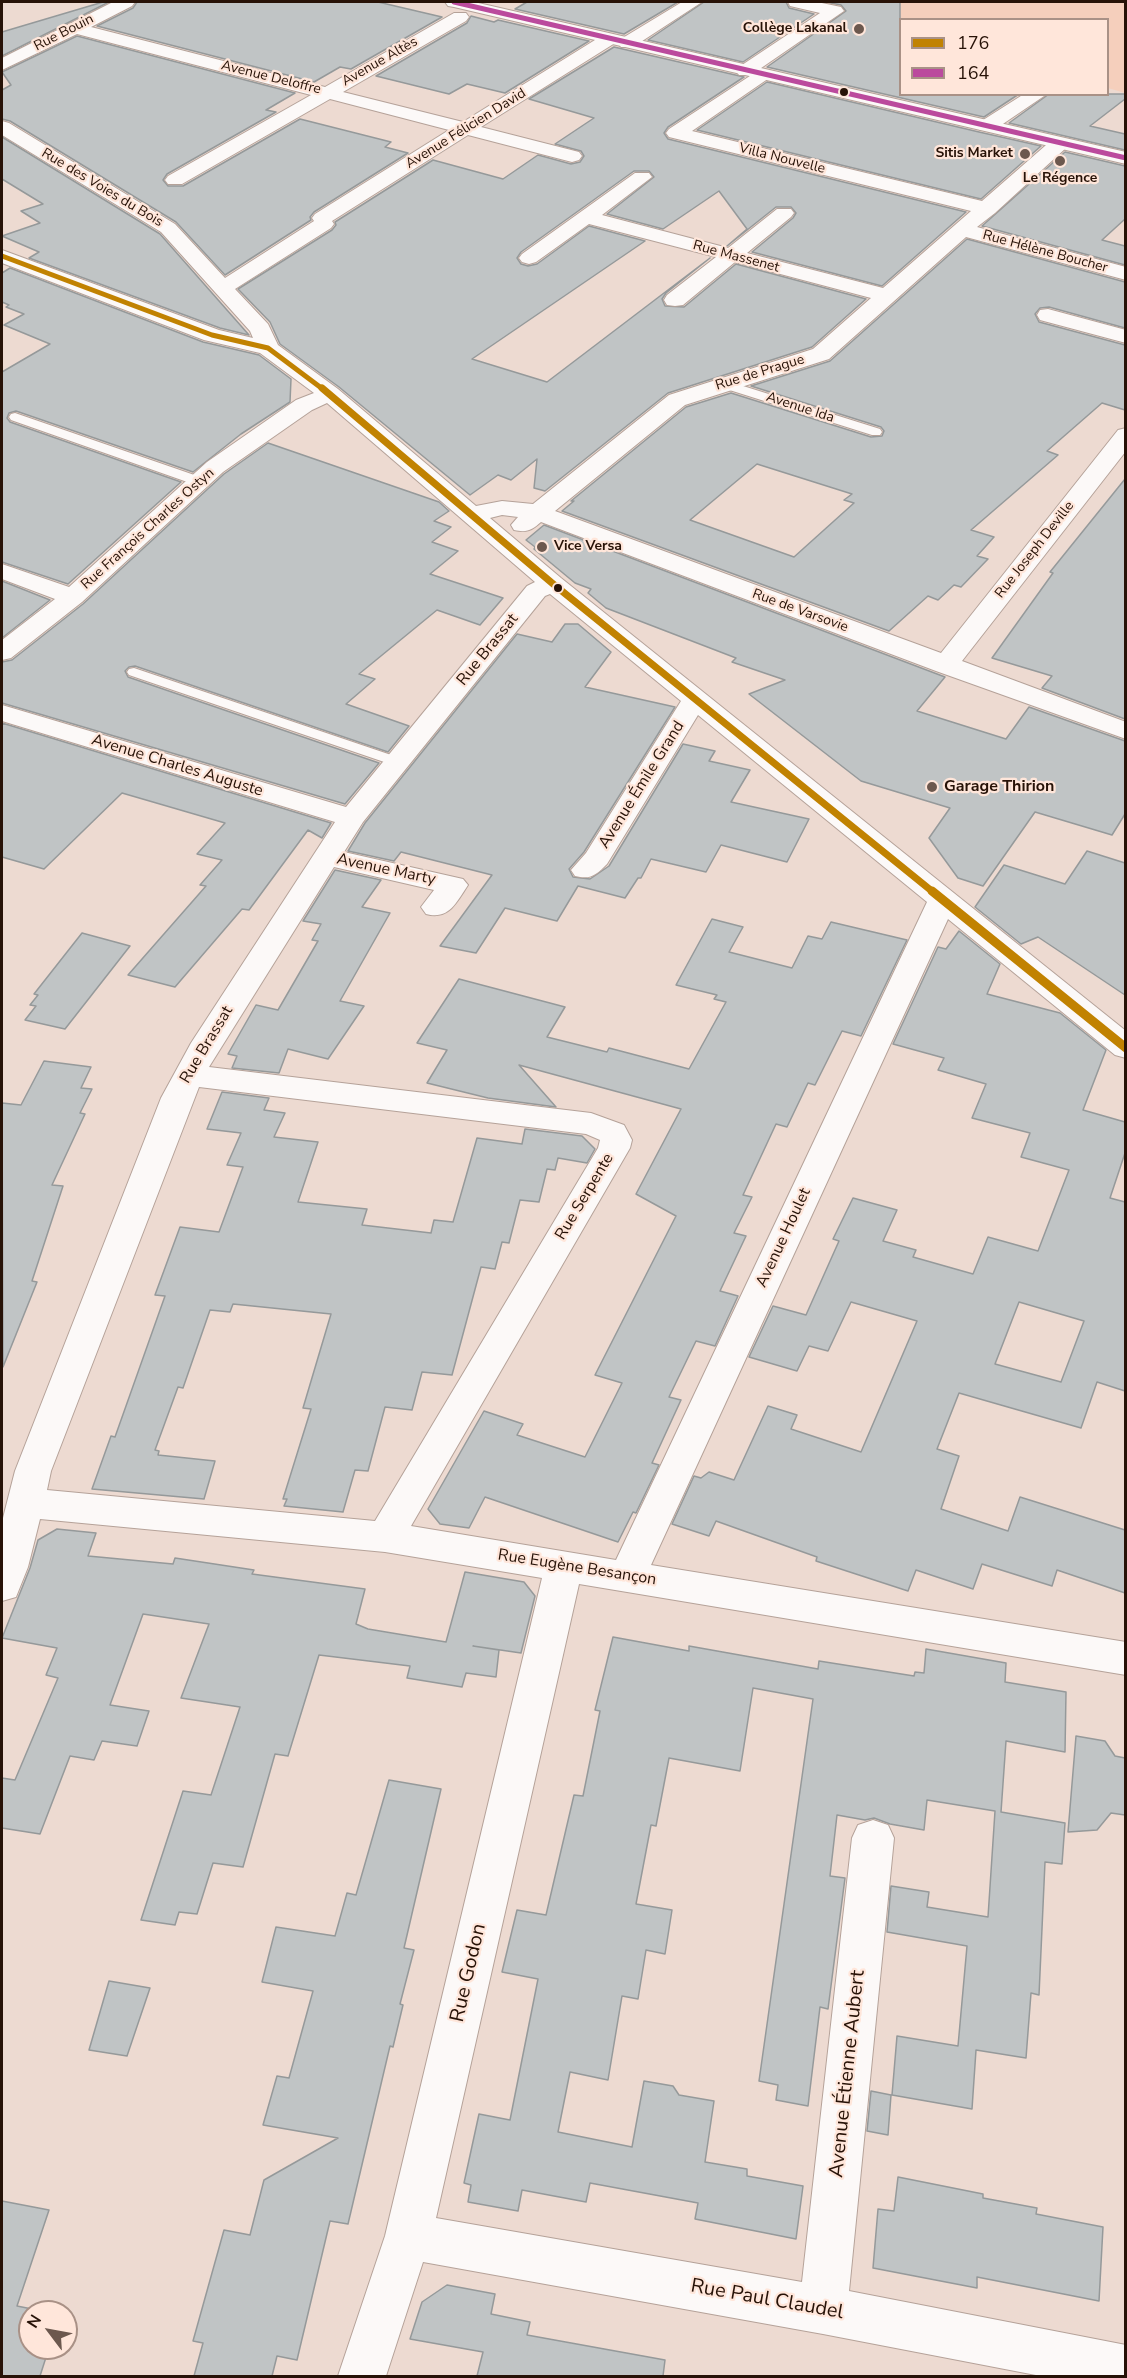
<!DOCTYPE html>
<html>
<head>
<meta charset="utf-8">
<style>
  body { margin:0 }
  #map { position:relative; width:1127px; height:2378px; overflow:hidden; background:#eddad1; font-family:"Nunito Sans",sans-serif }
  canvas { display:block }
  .frame { position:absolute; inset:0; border:3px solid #271207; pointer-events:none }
  .legend { position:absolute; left:899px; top:18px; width:210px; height:78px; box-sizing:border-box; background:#ffe6da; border:2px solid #a99186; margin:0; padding:8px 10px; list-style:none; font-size:18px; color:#271207 }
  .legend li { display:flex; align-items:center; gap:12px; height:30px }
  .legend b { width:30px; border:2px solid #a99186 }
  .north { position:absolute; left:18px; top:2300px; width:60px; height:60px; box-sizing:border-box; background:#ffe6da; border:2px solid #a99186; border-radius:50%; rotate:302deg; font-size:16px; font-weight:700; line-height:24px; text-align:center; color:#271207 }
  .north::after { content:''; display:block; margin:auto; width:21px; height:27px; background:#6c584e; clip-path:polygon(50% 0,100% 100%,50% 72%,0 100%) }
</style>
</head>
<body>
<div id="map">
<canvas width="1127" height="2378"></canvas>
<div class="frame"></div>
<ul class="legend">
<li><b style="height:8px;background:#c18201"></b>176</li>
<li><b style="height:8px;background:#bb4a9d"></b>164</li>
</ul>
<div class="north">N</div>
</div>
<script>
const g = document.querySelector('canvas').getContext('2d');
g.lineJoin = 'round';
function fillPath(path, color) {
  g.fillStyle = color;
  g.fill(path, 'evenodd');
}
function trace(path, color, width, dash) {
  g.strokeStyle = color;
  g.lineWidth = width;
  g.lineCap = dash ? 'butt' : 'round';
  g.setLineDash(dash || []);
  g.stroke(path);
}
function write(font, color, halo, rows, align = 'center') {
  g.font = font + ' "Nunito Sans",sans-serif';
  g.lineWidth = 4.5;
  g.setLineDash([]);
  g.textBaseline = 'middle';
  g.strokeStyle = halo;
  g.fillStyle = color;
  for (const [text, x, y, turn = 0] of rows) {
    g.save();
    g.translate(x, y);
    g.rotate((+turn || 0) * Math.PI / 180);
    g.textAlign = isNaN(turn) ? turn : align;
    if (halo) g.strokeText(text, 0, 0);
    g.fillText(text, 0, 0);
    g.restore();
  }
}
const built = new Path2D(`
  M 804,2 L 1125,2 L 1125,93 L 1108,88 L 1108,20 L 900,20 L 900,56 L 894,60 L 803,39 L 845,11 Z`);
const building = new Path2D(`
  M 103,2 L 109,2 L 2,56 L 2,32 Z
  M 137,2 L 378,2 L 442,17 L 351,69 L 340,67 L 314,82 L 97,26 L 133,8 Z
  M 527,2 L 678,2 L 624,34 L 515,9 Z
  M 704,2 L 786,2 L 789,8 L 814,14 L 743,62 L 648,40 Z
  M 826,2 L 900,2 L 900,94 L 1019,94 L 984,117 L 767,67 L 846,11 L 841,5 Z
  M 471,16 L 494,22 L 498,20 L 589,41 L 505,93 L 467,84 L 449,94 L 376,76 L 467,23 Z
  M 77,36 L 295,93 L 266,110 L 276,112 L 167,174 L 163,180 L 168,186 L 183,186 L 300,119 L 391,142 L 385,147 L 408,153 L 314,212 L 310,217 L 311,220 L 225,275 L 176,222 L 10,121 L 2,119 L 2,90 L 11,85 L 2,72 Z
  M 614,47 L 744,77 L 668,127 L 664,133 L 668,139 L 966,212 L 882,286 L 752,252 L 793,218 L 796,213 L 791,207 L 776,207 L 727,246 L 747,229 L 719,191 L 663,229 L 607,214 L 654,177 L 649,171 L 634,171 L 521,252 L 517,258 L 521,264 L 528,266 L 537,264 L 589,226 L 645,241 L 472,359 L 547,382 L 710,258 L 666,293 L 662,299 L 665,306 L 684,307 L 736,264 L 866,299 L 812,347 L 668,393 L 545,491 L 534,488 L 537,459 L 511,480 L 498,475 L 470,495 L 339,387 L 280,344 L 270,322 L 238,289 L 332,230 L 336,225 L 335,222 L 433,160 L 503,179 L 538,155 L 571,164 L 580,162 L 584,156 L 581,151 L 555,144 L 594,118 L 529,99 Z
  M 767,82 L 979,132 L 1041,146 L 981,199 L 697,130 Z
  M 1049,94 L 1125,94 L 1125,99 L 1090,126 L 1125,134 L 1125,150 L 1009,123 Z
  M 2,137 L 160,234 L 249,335 L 220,328 L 29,258 L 39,252 L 2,236 L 40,223 L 21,211 L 43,204 L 2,179 Z
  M 1065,152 L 1125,166 L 1125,219 L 1102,240 L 1125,246 L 1125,265 L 982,226 Z
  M 967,239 L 1125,282 L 1125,328 L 1049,307 L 1040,308 L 1035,314 L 1039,322 L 1125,345 L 1125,410 L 1102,403 L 1047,451 L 1058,455 L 971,530 L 994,537 L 977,556 L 988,559 L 961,587 L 954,585 L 938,600 L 928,596 L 889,631 L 562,511 L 574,501 L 571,501 L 686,407 L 731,393 L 871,437 L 882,436 L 884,431 L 881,427 L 751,386 L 830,361 ZM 757,464 L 852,494 L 844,500 L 854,503 L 794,557 L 690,520 Z
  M 10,268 L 203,342 L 259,355 L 291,379 L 290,402 L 241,434 L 193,472 L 16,411 L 9,413 L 7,418 L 10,422 L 181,482 L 68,584 L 2,562 L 2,372 L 50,344 L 4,325 L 24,314 L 6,307 L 9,305 L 2,302 L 2,273 Z
  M 268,443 L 439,502 L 449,511 L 434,521 L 451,527 L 432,542 L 458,551 L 430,574 L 503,598 L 480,625 L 437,610 L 359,674 L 375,679 L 346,704 L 409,726 L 388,752 L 135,666 L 129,667 L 125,671 L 128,677 L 379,763 L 345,804 L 2,703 L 2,662 L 12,660 L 83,604 L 224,474 Z
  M 1125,479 L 1125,719 L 1042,688 L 1052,676 L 992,658 L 1053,573 L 1050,572 Z
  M 544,525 L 945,677 L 917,711 L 1006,739 L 1029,707 L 1125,741 L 1125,814 L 1112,835 L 1035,812 L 983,886 L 958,878 L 929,838 L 950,808 L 861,781 L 749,694 L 785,680 L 732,662 L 736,658 L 606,608 L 588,593 L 591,589 L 575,583 L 534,549 L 535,547 L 526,540 Z
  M 2,581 L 50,600 L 2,638 Z
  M 565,624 L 578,624 L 611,652 L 585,687 L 675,707 L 584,852 L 569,869 L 573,877 L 590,879 L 609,866 L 683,744 L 715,751 L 709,761 L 750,770 L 731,802 L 809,819 L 787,862 L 721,845 L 706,872 L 651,859 L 641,878 L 638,878 L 625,898 L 578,886 L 557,921 L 505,908 L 476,953 L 440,946 L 492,875 L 401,852 L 394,861 L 348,851 L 365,823 L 517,634 L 552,642 Z
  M 2,723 L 331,823 L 322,838 L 308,830 L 249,910 L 242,909 L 175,987 L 128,975 L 206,886 L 200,885 L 222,860 L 197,854 L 225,823 L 122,793 L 44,869 L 2,857 Z
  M 1087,851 L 1125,863 L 1125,995 L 1038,937 L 1021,944 L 975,907 L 1004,865 L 1065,884 Z
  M 335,870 L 381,880 L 362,907 L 390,913 L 340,1001 L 364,1006 L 328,1059 L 288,1049 L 279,1073 L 232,1068 L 237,1056 L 228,1054 L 256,1005 L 278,1010 L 318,941 L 312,940 L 321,924 L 303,921 Z
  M 712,919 L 743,927 L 729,952 L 792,968 L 808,936 L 822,939 L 831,922 L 907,940 L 861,1036 L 842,1031 L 815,1085 L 808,1083 L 787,1127 L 776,1124 L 743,1195 L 752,1197 L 734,1233 L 746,1236 L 720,1291 L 738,1296 L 715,1346 L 696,1341 L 669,1397 L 681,1400 L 652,1463 L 659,1465 L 636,1513 L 633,1512 L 618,1542 L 485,1497 L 469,1528 L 440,1524 L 428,1509 L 484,1411 L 523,1424 L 517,1435 L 585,1457 L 622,1383 L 595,1375 L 676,1216 L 636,1194 L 681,1109 L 519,1065 L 556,1107 L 488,1098 L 427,1083 L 447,1050 L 417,1043 L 459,979 L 565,1007 L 547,1037 L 607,1052 L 609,1048 L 689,1069 L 726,1002 L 714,999 L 717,995 L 676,985 Z
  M 959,931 L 1000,964 L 987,994 L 1060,1013 L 1106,1050 L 1083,1110 L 1125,1122 L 1125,1153 L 1110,1198 L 1125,1202 L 1125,1391 L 1097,1382 L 1081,1428 L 959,1393 L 937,1449 L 959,1456 L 941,1509 L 1008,1531 L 1020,1497 L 1125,1530 L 1125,1593 L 1057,1570 L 1052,1586 L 982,1564 L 973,1589 L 916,1570 L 908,1591 L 816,1561 L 817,1557 L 716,1521 L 709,1536 L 672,1524 L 694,1476 L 701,1478 L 709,1472 L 734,1480 L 768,1406 L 797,1415 L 791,1429 L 861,1452 L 917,1321 L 851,1302 L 828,1351 L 809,1346 L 797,1371 L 749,1357 L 773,1306 L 806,1315 L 839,1241 L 833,1239 L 853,1198 L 897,1210 L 883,1241 L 916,1250 L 913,1257 L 973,1274 L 988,1237 L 1038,1251 L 1069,1170 L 1021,1157 L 1030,1133 L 972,1118 L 986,1084 L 938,1070 L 944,1058 L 893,1044 L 938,947 L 946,949 ZM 1019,1302 L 1084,1321 L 1061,1382 L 995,1364 Z
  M 82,933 L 130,946 L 65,1029 L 25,1020 L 36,1006 L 30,1005 L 38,995 L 34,994 Z
  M 44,1061 L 91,1067 L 81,1088 L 92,1089 L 80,1113 L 85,1114 L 52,1185 L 63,1186 L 32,1281 L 37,1282 L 3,1367 L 2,1103 L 21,1105 Z
  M 222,1092 L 269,1098 L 264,1110 L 285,1113 L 274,1137 L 318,1142 L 298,1202 L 367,1209 L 362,1225 L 431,1233 L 434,1220 L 453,1222 L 477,1138 L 522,1144 L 525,1129 L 582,1136 L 595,1149 L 587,1163 L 558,1158 L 555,1170 L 547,1169 L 539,1202 L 520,1200 L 509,1243 L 502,1242 L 495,1269 L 481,1267 L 452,1375 L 422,1372 L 412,1410 L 385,1407 L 368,1471 L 355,1470 L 343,1512 L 284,1506 L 287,1499 L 283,1499 L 311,1409 L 303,1408 L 331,1314 L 233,1304 L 230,1312 L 210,1310 L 183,1388 L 178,1387 L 155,1450 L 159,1451 L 158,1455 L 215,1461 L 204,1499 L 92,1489 L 111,1436 L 115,1437 L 165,1296 L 155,1295 L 180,1227 L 219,1232 L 243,1167 L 227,1165 L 241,1133 L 207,1129 Z
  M 57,1529 L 96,1533 L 88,1556 L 173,1564 L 175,1558 L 254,1570 L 252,1574 L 365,1589 L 356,1624 L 368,1629 L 446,1642 L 465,1572 L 524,1582 L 535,1596 L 521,1653 L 473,1646 L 499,1650 L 496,1677 L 466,1673 L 462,1687 L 407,1678 L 410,1666 L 319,1655 L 288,1756 L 275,1754 L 243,1867 L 213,1863 L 197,1914 L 179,1912 L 175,1925 L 141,1920 L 183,1791 L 211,1795 L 240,1707 L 181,1698 L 209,1624 L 143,1614 L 110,1705 L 149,1711 L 137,1746 L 102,1741 L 94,1760 L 70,1756 L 40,1834 L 2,1828 L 2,1778 L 15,1780 L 58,1678 L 46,1675 L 57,1648 L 2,1638 L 30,1568 L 38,1540 Z
  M 613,1637 L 689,1651 L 689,1646 L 818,1669 L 819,1661 L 914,1676 L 915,1672 L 924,1673 L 926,1649 L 1006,1663 L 1005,1682 L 1066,1692 L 1065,1752 L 1006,1741 L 1001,1812 L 1065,1823 L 1062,1864 L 1045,1862 L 1039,1995 L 1031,1993 L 1026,2058 L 976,2050 L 972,2109 L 892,2095 L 897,2036 L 958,2046 L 967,1946 L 887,1932 L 891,1886 L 929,1892 L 927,1907 L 988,1917 L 995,1811 L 927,1800 L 924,1830 L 890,1824 L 874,1818 L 865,1820 L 837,1815 L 830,1876 L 845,1878 L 828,2009 L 820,2007 L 808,2106 L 776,2100 L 778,2085 L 759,2081 L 813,1699 L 753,1688 L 740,1771 L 669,1758 L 656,1826 L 651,1825 L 636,1904 L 672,1910 L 665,1954 L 646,1950 L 638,1999 L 622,1996 L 608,2080 L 570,2072 L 558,2132 L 632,2147 L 644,2081 L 673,2086 L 679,2095 L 714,2101 L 705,2162 L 747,2169 L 747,2176 L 803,2186 L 796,2239 L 695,2219 L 698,2203 L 590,2183 L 586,2202 L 522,2190 L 518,2211 L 468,2202 L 471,2185 L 464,2183 L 479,2114 L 510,2120 L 538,1979 L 502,1972 L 517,1910 L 546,1915 L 574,1795 L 583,1796 L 600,1711 L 595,1710 Z
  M 1076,1736 L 1105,1741 L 1115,1756 L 1125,1758 L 1125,1815 L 1111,1813 L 1097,1830 L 1068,1832 Z
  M 389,1780 L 441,1789 L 404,1948 L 414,1950 L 400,2004 L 403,2005 L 393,2047 L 390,2046 L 348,2224 L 330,2221 L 297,2360 L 277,2356 L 272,2376 L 194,2376 L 203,2343 L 193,2341 L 224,2230 L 250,2235 L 264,2180 L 338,2138 L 263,2125 L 277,2076 L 289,2078 L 313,1991 L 262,1982 L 276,1927 L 335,1936 L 347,1893 L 356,1895 Z
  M 109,1981 L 150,1988 L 127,2056 L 89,2050 Z
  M 871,2091 L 891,2095 L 888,2135 L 867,2131 Z
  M 898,2177 L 983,2194 L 983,2198 L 1037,2208 L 1036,2214 L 1103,2227 L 1099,2301 L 977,2277 L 977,2288 L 873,2268 L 878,2209 L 894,2211 Z
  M 2,2201 L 49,2210 L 17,2306 L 47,2312 L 30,2312 L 30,2348 L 49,2348 L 40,2376 L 2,2376 Z
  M 447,2285 L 495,2294 L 491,2314 L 530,2322 L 527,2335 L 665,2360 L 663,2376 L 477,2376 L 483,2352 L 410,2339 L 422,2302 Z`);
const lane = new Path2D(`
  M 724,380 L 880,429 L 882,432 L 880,435 L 872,435 L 720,387 L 720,381 Z
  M 15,413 L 203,478 L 204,481 L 198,485 L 193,484 L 11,420 L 9,417 L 11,414 Z
  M 134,668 L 403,759 L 405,762 L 398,766 L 393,765 L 129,675 L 127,672 L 129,669 Z`);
const street = new Path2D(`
  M 113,2 L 135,2 L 132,6 L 91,27 L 325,87 L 454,13 L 466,13 L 469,17 L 466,21 L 343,92 L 463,122 L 603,35 L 615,35 L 618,39 L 615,43 L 481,127 L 579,152 L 582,156 L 579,160 L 572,162 L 468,135 L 332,221 L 334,224 L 331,228 L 235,289 L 268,324 L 278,345 L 338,389 L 476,506 L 502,501 L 533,504 L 669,395 L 813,349 L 871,298 L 735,262 L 683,305 L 675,306 L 667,305 L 664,300 L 667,295 L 716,257 L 589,224 L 536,262 L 529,264 L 522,262 L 519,258 L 522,254 L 635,173 L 649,173 L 652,177 L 602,215 L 728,248 L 777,209 L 791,209 L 794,213 L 791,217 L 747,253 L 883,288 L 971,211 L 669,137 L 666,133 L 669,129 L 756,72 L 770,72 L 772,76 L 692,131 L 982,201 L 1053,139 L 1067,139 L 1070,143 L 1067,147 L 995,213 L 977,227 L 1126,267 L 1126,280 L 966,237 L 829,359 L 685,405 L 555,511 L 941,653 L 1118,430 L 1126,428 L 1126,451 L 962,661 L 1126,722 L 1126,739 L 936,671 L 541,522 C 532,530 527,533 514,530 L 511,525 L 518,517 L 502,515 L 490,518 L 561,578 L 1126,1031 L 1126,1058 L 1115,1055 L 948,919 L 651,1565 L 1126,1642 L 1126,1675 L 579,1584 L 436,2218 L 802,2282 L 852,1838 L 858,1825 L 873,1820 L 888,1825 L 894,1838 L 849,2291 L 1126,2345 L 1126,2376 L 1041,2376 L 823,2334 L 423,2262 L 386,2376 L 338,2376 L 385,2236 L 542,1578 L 385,1552 L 40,1519 L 28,1567 L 16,1597 L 2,1601 L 2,1522 L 15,1471 L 161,1098 L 191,1043 L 335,822 L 2,721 L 2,705 L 346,807 L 527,586 L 535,582 L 327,403 L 312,410 L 223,472 L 82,602 L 11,658 L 2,660 L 2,640 L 55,599 L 2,579 L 2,564 L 69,587 L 207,462 L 296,400 L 314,393 L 260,353 L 204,340 L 2,263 L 2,250 L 219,330 L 253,338 L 250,331 L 161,232 L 2,135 L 2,121 L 9,123 L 175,224 L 225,278 L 314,221 L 312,218 L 315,214 L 449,130 L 330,99 L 182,184 L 168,184 L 165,180 L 168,176 L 311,95 L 77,34 L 2,70 L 2,58 ZM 550,594 L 681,701 L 586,853 L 571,870 L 575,876 C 591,880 596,875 607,864 L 698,715 L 927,902 L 616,1560 L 411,1526 L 630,1148 L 632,1140 L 624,1125 L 591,1113 L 209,1067 L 334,867 L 434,890 L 421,907 L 426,914 C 449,920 456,903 468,885 L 463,879 L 344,852 L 363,822 L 545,596 ZM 199,1087 L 586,1134 L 600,1140 L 598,1148 L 375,1521 L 47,1490 L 51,1471 Z
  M 682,2 L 702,2 L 633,47 L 621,47 L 618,43 L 621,39 Z
  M 788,2 L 817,2 L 841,7 L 844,11 L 751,75 L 739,75 L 736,71 L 739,67 L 820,13 L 790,6 Z
  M 1024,94 L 1047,94 L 994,130 L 980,130 L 977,126 L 980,122 Z
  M 1048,309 L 1126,330 L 1126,343 L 1040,320 L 1037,315 L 1040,310 Z`);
const secondary = new Path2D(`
  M 445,2 L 474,2 L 1126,152 L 1126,164 L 454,7 L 448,6 Z`);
const bus1Far2 = new Path2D(`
  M 2,256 L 212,335 L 268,348 L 324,390`);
const bus1Far1 = new Path2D(`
  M 322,388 L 552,583 L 933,892`);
const bus1 = new Path2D(`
  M 932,891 L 1126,1048`);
const bus2 = new Path2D(`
  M 454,2 L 1126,158`);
const markers = [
  [859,29,6,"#6c584e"],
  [844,92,5,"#271207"],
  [1025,154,6,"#6c584e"],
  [1060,161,6,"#6c584e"],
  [542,547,6,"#6c584e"],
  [558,588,5,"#271207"],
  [932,787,6,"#6c584e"]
];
const farPoinames = [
  ["Collège Lakanal",847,29],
  ["Sitis Market",1013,154],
  ["Le Régence",1060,179,"center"],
  ["Vice Versa",554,547,"left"]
];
const farStreetnames = [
  ["Rue Bouin",64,33,-27],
  ["Avenue Altès",380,62,-30],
  ["Avenue Deloffre",271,78,14],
  ["Avenue Félicien David",466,129,-32],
  ["Villa Nouvelle",782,159,14],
  ["Rue des Voies du Bois",102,188,31],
  ["Rue Hélène Boucher",1045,252,15],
  ["Rue Massenet",736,257,15],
  ["Rue de Prague",760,373,-17],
  ["Avenue Ida",800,408,18],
  ["Rue François Charles Ostyn",148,529,-42],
  ["Rue Joseph Deville",1035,550,-52],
  ["Rue de Varsovie",800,611,20]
];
const streetNames = [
  ["Rue Brassat",488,650,-51],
  ["Avenue Charles Auguste",177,766,17],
  ["Avenue Émile Grand",642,785,-58],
  ["Avenue Marty",386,870,12],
  ["Rue Brassat",207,1045,-59],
  ["Rue Serpente",585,1197,-59],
  ["Avenue Houlet",784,1238,-65],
  ["Rue Eugène Besançon",577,1568,9]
];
const poiNames = [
  ["Garage Thirion",944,787]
];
const nearStreetnames = [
  ["Rue Godon",469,1973,-77],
  ["Avenue Étienne Aubert",848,2074,-84],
  ["Rue Paul Claudel",767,2300,10]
];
fillPath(built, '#f5cfbc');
fillPath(building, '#c0c4c5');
trace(building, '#95999a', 1.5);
trace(lane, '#b5a299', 2);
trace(street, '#b5a299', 2);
trace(secondary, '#b5a299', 2);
fillPath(lane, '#fcf9f8');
fillPath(street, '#fcf9f8');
fillPath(secondary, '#fcf9f8');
trace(bus1Far2, '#c18201', 5);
trace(bus1Far1, '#c18201', 7);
trace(bus1, '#c18201', 9);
trace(bus2, '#bb4a9d', 5);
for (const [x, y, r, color] of markers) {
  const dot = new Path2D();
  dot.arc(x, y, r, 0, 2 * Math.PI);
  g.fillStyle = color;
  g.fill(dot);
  trace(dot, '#ffe6da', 2);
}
write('bold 14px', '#271207', '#ffe6da', farPoinames, 'right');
write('14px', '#271207', '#ffe6da', farStreetnames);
write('16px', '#271207', '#ffe6da', streetNames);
write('bold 16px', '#271207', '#ffe6da', poiNames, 'left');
write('20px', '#271207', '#ffe6da', nearStreetnames);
</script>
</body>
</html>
